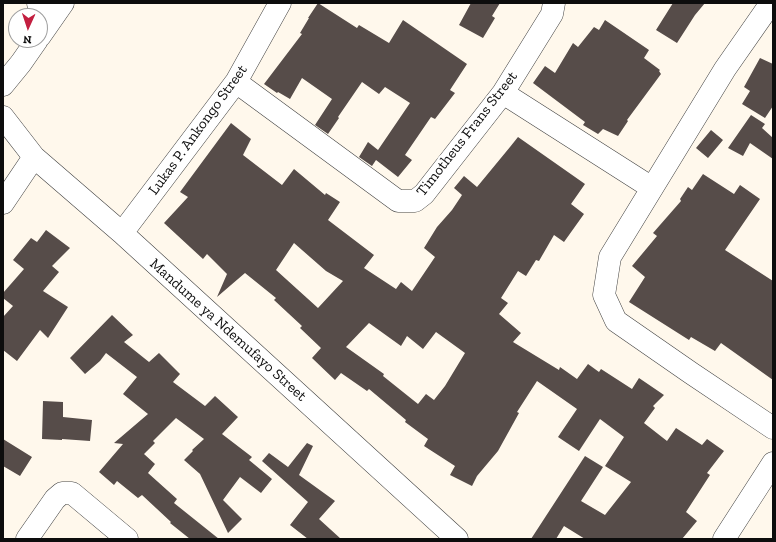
<!DOCTYPE html>
<html>
<head>
<meta charset="utf-8">
<style>
  body { margin:0 }
  #map { position:relative; width:776px; height:542px; overflow:hidden; background:#fff8ec; font-family:"Zilla Slab",serif }
  canvas { display:block }
  .frame { position:absolute; inset:0; border:4px solid #0d0d0d; pointer-events:none }
  .north { position:absolute; left:8px; top:8px; width:40px; height:40px; box-sizing:border-box; background:#fff; border:1px solid #9e9e9e; border-radius:50%; rotate:183deg; font-size:11px; font-weight:700; line-height:16px; text-align:center; color:#0d0d0d }
  .north::after { content:''; display:block; margin:auto; width:14px; height:18px; background:#c31f40; clip-path:polygon(50% 0,100% 100%,50% 72%,0 100%) }
</style>
</head>
<body>
<div id="map">
<canvas width="776" height="542"></canvas>
<div class="frame"></div>
<div class="north">N</div>
</div>
<script>
const g = document.querySelector('canvas').getContext('2d');
g.lineJoin = 'round';
function fillPath(path, color) {
  g.fillStyle = color;
  g.fill(path, 'evenodd');
}
function trace(path, color, width, dash) {
  g.strokeStyle = color;
  g.lineWidth = width;
  g.lineCap = dash ? 'butt' : 'round';
  g.setLineDash(dash || []);
  g.stroke(path);
}
function write(font, color, halo, rows, align = 'center') {
  g.font = font + ' "Zilla Slab",serif';
  g.lineWidth = 4;
  g.setLineDash([]);
  g.textBaseline = 'middle';
  g.strokeStyle = halo;
  g.fillStyle = color;
  for (const [text, x, y, turn = 0] of rows) {
    g.save();
    g.translate(x, y);
    g.rotate((+turn || 0) * Math.PI / 180);
    g.textAlign = isNaN(turn) ? turn : align;
    if (halo) g.strokeText(text, 0, 0);
    g.fillText(text, 0, 0);
    g.restore();
  }
}
const building = new Path2D(`
  M 318,3 L 357,28 L 359,25 L 389,43 L 403,20 L 467,64 L 450,90 L 455,93 L 435,119 L 431,117 L 405,155 L 412,160 L 398,177 L 376,160 L 372,166 L 359,157 L 368,142 L 378,150 L 410,103 L 385,87 L 379,94 L 362,82 L 338,117 L 339,118 L 328,134 L 315,125 L 332,99 L 302,78 L 290,99 L 278,92 L 277,93 L 264,84 L 302,34 L 300,33 L 309,18 L 308,18 Z
  M 471,3 L 500,3 L 492,16 L 495,18 L 483,38 L 459,25 Z
  M 673,3 L 705,3 L 695,15 L 677,43 L 656,30 Z
  M 605,20 L 649,50 L 644,58 L 660,70 L 659,71 L 661,74 L 627,120 L 628,121 L 618,136 L 603,129 L 598,134 L 583,125 L 585,122 L 533,83 L 545,66 L 555,73 L 573,43 L 578,47 L 594,27 L 599,30 Z
  M 760,58 L 773,64 L 773,106 L 765,118 L 742,104 L 750,91 L 744,87 Z
  M 751,115 L 765,124 L 762,128 L 773,138 L 773,159 L 750,143 L 743,156 L 728,148 Z
  M 231,123 L 251,139 L 243,155 L 282,185 L 294,169 L 325,195 L 326,193 L 340,202 L 328,220 L 374,255 L 364,268 L 396,289 L 401,282 L 412,291 L 435,257 L 424,248 L 437,227 L 452,210 L 462,195 L 454,188 L 464,176 L 477,187 L 510,147 L 518,137 L 585,184 L 571,204 L 584,214 L 564,242 L 554,235 L 539,261 L 536,260 L 526,276 L 518,271 L 501,298 L 508,303 L 499,314 L 521,333 L 513,342 L 559,370 L 560,367 L 577,379 L 588,364 L 599,372 L 601,369 L 632,389 L 639,378 L 664,395 L 653,406 L 655,408 L 644,423 L 667,441 L 676,428 L 702,445 L 707,439 L 724,451 L 707,473 L 710,475 L 686,512 L 697,521 L 682,539 L 585,539 L 564,526 L 556,539 L 531,539 L 585,456 L 603,467 L 581,501 L 605,515 L 631,482 L 605,466 L 624,437 L 600,419 L 579,451 L 558,437 L 577,409 L 537,381 L 517,412 L 519,413 L 498,451 L 477,476 L 472,486 L 450,475 L 455,466 L 424,446 L 428,439 L 405,422 L 406,420 L 369,389 L 367,391 L 341,373 L 335,380 L 312,358 L 321,348 L 300,328 L 302,326 L 274,300 L 276,298 L 245,273 L 217,297 L 227,274 L 207,254 L 203,259 L 164,223 L 188,197 L 180,192 ZM 294,243 L 326,271 L 343,281 L 318,308 L 276,270 ZM 369,323 L 401,346 L 407,336 L 423,349 L 436,332 L 465,353 L 445,386 L 434,400 L 426,394 L 418,404 L 383,376 L 384,374 L 346,347 Z
  M 711,130 L 723,140 L 708,158 L 696,148 Z
  M 703,174 L 734,194 L 740,185 L 760,199 L 725,250 L 773,281 L 773,380 L 721,343 L 715,351 L 691,337 L 689,340 L 629,302 L 645,277 L 632,266 L 657,236 L 653,233 L 681,201 L 680,199 L 688,187 L 692,190 Z
  M 46,230 L 70,248 L 52,266 L 59,272 L 43,291 L 68,307 L 48,338 L 40,330 L 17,361 L 3,350 L 3,317 L 13,306 L 3,298 L 3,293 L 24,269 L 13,260 L 31,238 L 37,242 Z
  M 112,315 L 133,335 L 124,342 L 149,362 L 159,353 L 180,374 L 173,382 L 205,406 L 215,396 L 238,417 L 222,434 L 252,457 L 249,460 L 272,479 L 261,493 L 240,477 L 223,500 L 242,519 L 228,533 L 200,474 L 184,460 L 193,451 L 192,450 L 204,439 L 176,418 L 153,441 L 155,443 L 144,454 L 155,464 L 148,473 L 177,499 L 174,503 L 219,539 L 190,539 L 170,523 L 171,522 L 142,495 L 138,498 L 117,481 L 114,485 L 99,472 L 123,444 L 114,443 L 148,414 L 123,394 L 137,377 L 106,353 L 100,361 L 85,374 L 70,358 Z
  M 43,401 L 63,402 L 63,417 L 92,420 L 90,441 L 62,439 L 62,440 L 42,439 Z
  M 3,439 L 32,457 L 20,476 L 3,466 Z
  M 307,443 L 313,446 L 299,475 L 335,501 L 319,519 L 341,539 L 308,539 L 290,525 L 308,502 L 262,461 L 269,453 L 288,467 Z`);
const minor = new Path2D(`
  M 38,3 L 53,17
  M 771,3 L 725,69 L 610,257 L 604,295 L 616,321 L 691,373 L 773,428
  M 40,36 L 63,3
  M 236,82 L 398,201 L 415,201 L 424,194 L 503,93 L 552,14 L 554,3
  M 3,85 L 21,63 L 37,40
  M 503,93 L 652,188
  M 3,117 L 34,157 L 122,233 L 457,539
  M 3,203 L 34,157
  M 122,233 L 236,82 L 280,3
  M 27,539 L 55,499 L 62,493 L 72,493 L 127,539
  M 724,539 L 773,463`);
const streetNames = [
  ["Lukas P. Ankongo Street",198,130,-54],
  ["Timotheus Frans Street",467,134,-52],
  ["Mandume ya Ndemufayo Street",228,330,42]
];
fillPath(building, '#564c49');
trace(minor, '#404040', 23);
trace(minor, '#fff', 22);
write('15px', '#0d0d0d', '#fff', streetNames);
</script>
</body>
</html>
